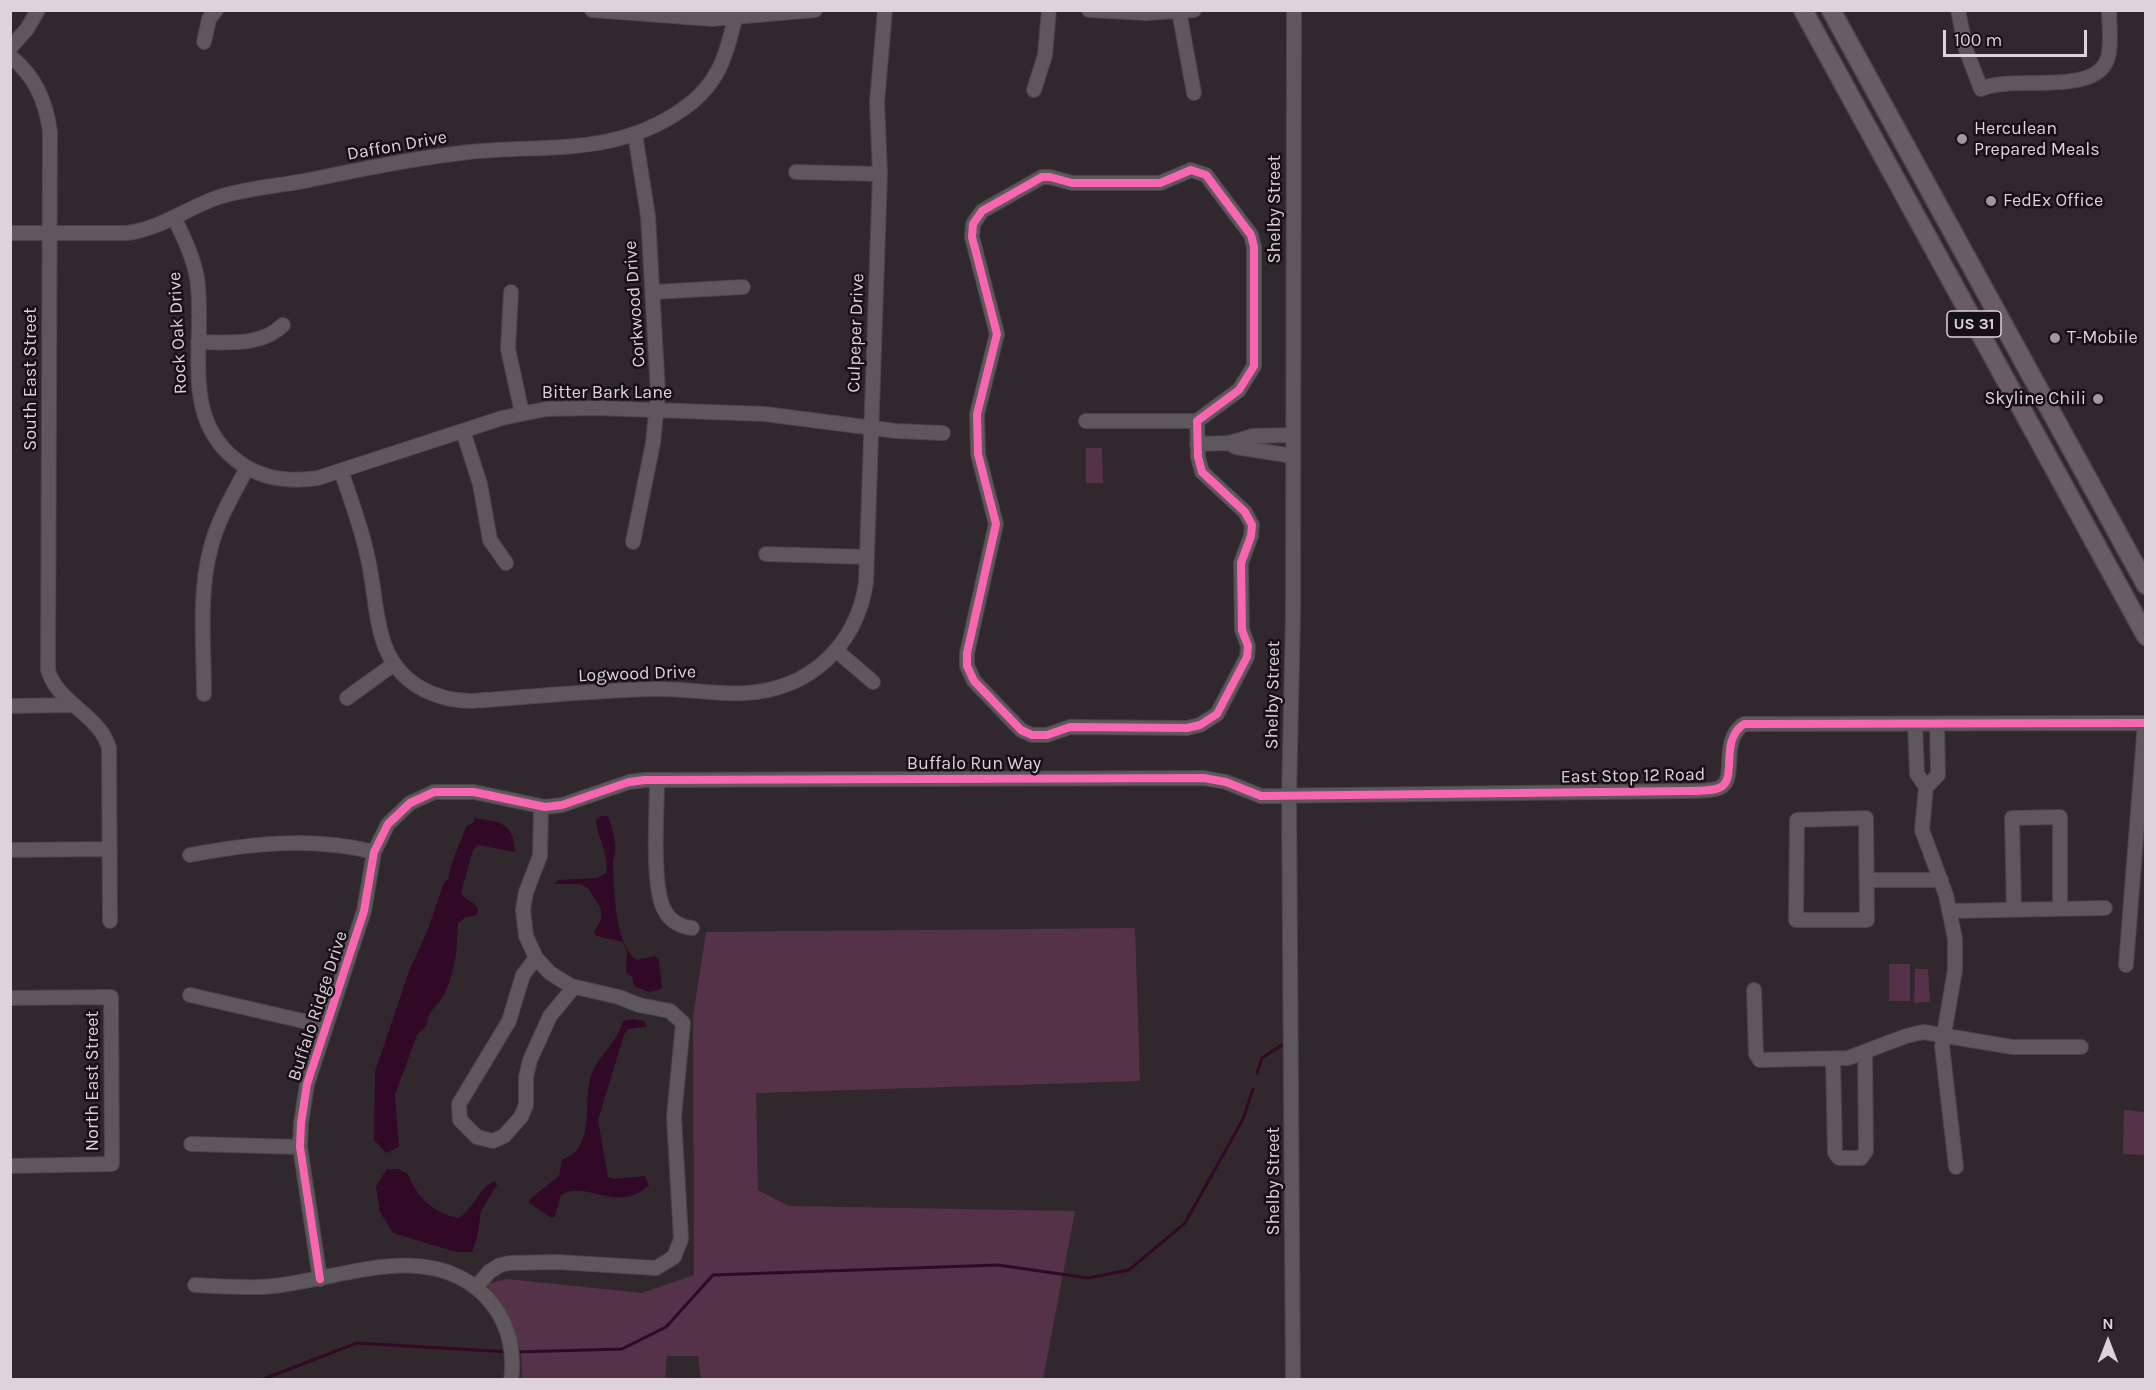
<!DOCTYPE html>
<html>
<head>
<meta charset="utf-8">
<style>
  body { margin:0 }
  #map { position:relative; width:2156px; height:1390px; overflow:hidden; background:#30282d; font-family:Karla,sans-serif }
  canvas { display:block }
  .frame { position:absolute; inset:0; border:12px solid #ded3da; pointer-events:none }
  .north { position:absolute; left:2078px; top:1312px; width:60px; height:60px; -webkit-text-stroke:4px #171015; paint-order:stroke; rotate:0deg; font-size:16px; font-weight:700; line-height:24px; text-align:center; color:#ded3da }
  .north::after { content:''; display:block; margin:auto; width:21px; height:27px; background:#ded3da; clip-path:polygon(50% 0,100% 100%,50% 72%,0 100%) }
  .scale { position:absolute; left:1943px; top:30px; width:144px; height:27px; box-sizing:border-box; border:3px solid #ded3da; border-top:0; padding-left:8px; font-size:18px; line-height:21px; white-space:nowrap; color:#ded3da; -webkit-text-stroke:4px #171015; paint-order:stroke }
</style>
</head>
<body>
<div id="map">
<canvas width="2156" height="1390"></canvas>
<div class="frame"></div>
<div class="north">N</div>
<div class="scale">100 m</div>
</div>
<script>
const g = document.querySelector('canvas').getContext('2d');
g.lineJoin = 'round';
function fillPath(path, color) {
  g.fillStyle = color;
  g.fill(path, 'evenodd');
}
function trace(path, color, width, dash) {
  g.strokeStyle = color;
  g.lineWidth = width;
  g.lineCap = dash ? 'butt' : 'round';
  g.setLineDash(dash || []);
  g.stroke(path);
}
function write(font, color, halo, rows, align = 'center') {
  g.font = font + ' Karla,sans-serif';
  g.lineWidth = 5;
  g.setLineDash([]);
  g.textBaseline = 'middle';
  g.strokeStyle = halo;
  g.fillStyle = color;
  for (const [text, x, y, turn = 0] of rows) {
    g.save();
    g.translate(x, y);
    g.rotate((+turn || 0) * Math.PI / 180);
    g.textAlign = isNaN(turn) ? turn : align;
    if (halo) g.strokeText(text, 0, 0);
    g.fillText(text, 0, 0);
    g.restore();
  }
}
const green = new Path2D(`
  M 1086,448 L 1102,448 L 1103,483 L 1086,483 Z
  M 1135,928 L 1140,1081 L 756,1093 L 758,1190 L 789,1206 L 1075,1211 L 1043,1379 L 701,1379 L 698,1356 L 667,1356 L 665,1379 L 522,1379 L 521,1351 L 487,1284 L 507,1279 L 642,1293 L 694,1275 L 693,1017 L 706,932 Z
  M 1889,964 L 1910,964 L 1910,1001 L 1889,1001 Z
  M 1915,969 L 1928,969 L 1930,1002 L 1914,1003 Z
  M 2124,1110 L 2145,1112 L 2145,1155 L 2123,1154 Z`);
const water = new Path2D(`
  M 601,816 L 608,816 C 612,828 619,848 613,860 C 614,886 614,945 637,960 L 655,956 L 659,960 L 662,987 L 659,990 L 649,992 L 634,986 L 632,977 L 626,972 L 627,951 L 623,942 L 597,936 L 594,932 L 601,920 L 601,909 L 588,888 L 580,884 L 554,884 L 559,880 L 596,878 L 606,873 C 610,854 597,838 596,820 Z
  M 474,818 C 500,822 513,821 515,852 L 478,845 L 473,850 L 461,893 C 465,900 474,901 478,909 L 477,915 L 466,917 L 458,923 C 457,947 456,970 445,993 C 439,1005 427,1010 427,1025 L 417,1035 L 395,1095 L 399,1147 L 386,1153 L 374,1140 L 375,1072 L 409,971 L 427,932 L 444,882 L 449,878 C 448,868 462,839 466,827 L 474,822 Z
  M 633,1019 L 644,1021 L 647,1027 L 628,1029 L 624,1035 L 598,1120 L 608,1177 L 614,1179 L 645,1176 L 649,1185 C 617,1215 587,1179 561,1195 L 555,1216 L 552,1218 L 529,1203 L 530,1199 L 559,1176 L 562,1160 C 567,1157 573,1155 577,1150 C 593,1129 583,1096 592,1073 C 600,1054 618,1041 623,1021 Z
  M 387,1169 L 398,1169 L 408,1174 C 416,1197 435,1214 459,1218 C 473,1209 480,1186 495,1181 L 497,1185 L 481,1211 L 477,1238 L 472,1252 L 456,1252 L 393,1233 L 380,1212 L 376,1186 Z`);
const stream = new Path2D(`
  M 1257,1073 L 1262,1058 L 1285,1043
  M 515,1352 L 622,1349 L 666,1327 L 713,1275 L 998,1265 L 1088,1278 L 1129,1270 L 1185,1223 L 1243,1119 L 1253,1089
  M 261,1380 L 357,1343 L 509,1352`);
const minor = new Path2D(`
  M 592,10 L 712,19 L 815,10
  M 1089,10 L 1146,13 L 1194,10
  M 1958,10 L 1966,50 L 1981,89 C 2013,74 2097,98 2108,57 C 2112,43 2109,25 2109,10
  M 1179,11 L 1194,93
  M 204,42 L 209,19 L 216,10
  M 10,48 L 27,29 L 38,10
  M 10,56 C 35,76 46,101 50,132 L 48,670 C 57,703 100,715 109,748 L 110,921
  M 1034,90 L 1045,55 L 1049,10
  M 1191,170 L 1206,175 L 1251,235 L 1254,247 L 1254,366 L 1239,390 L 1197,421 L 1198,457 L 1202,472 L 1245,512 L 1252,525 L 1251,536 L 1241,563 L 1242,630 L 1248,646 L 1247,657 L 1217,714 L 1200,725 L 1187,728 L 1070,727 L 1047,735 L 1032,735 L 1021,730 L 974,681 L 967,666 L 967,653 L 996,524 L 978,454 L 977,414 L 997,334 L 972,237 L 973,224 L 982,211 L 1042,177 L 1050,177 L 1072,183 L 1160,183 Z
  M 796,172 L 880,174
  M 174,218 C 184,237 193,256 197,278 C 207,343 176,421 243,465 C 266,480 291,482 318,478 L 502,418 L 546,409 L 597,408 L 765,414 L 896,431 L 943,433
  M 10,233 L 127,233 C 163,228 186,208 219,197 C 246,188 277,186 304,181 C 359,170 414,158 469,152 C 546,144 615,157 683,109 C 718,85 726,57 735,18
  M 511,292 L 508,349 L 522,413
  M 653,292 L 743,287
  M 198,342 C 226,342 261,347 283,325
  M 1086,421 L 1197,421
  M 463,431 L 480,484 L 490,540 L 506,563
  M 1293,435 L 1253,436 L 1229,443 L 1236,447 L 1293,456
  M 1197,444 L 1229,443
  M 341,471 C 351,500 362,529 368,559 C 379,606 372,659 419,687 C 436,697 453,701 472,701 C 533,697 594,690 655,689 C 685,688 716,695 746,693 C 810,689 856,646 866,583 L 880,174 L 877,102 L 885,10
  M 633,542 L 653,443 L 658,393 L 648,216 L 635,134
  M 766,554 L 867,557
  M 837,651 L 873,682
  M 204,694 C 204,646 198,594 211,547 C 218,519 234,493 247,468
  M 347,698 L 394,664
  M 10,706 L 73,705
  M 1915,724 L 1917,774 L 1926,787 L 1922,830 L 1946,895 L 1955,939 L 1955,970 L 1942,1046 L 1956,1167
  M 657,780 C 657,810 651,889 665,911 C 670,921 681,927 692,928
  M 1926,787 L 1938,775 L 1937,724
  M 1866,818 L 1867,920 L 1796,920 L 1797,820 Z
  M 10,850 L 110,849
  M 190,855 C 252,843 313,837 374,852
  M 1867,880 L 1941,880
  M 2014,910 L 2012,818 L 2060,817 L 2060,908
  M 1951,911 L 2105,908
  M 536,958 L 523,975 L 509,1021 L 459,1104 L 460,1120 L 477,1137 L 493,1141 L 504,1136 L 521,1117 L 526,1105 L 526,1077 L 530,1060 L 550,1016 L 574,987
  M 2126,965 L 2145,723
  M 1754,990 L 1756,1054 L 1760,1060 L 1848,1058 L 1906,1036 L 1923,1032 L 2012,1047 L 2081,1047
  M 190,995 L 325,1026
  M 10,998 L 111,997 L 112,1164 L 10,1166
  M 1833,1059 L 1835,1153 L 1839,1158 L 1861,1158 L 1866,1151 L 1865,1053
  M 191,1144 L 300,1147
  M 320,1279 L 300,1147 L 301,1123 L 307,1084 L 364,911 L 374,852 L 388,824 L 410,803 L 434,792 L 474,792 L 545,807 L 562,805 L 629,782 L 645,780 L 1204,778 L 1226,782 L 1261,796 L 1687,791 C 1696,791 1707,791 1716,789 C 1741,783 1717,742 1744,724 L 2146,723
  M 195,1285 C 221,1286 248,1289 274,1286 C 346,1278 439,1235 493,1305 C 509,1326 515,1354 511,1380
  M 476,1287 L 489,1272 L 500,1265 L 510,1263 L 557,1262 L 656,1268 L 674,1257 L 681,1239 L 674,1117 L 683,1023 L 670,1011 L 639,1005 L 619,997 L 571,986 L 550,973 L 536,958 L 526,936 L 523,910 L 526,892 L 540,856 L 541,807
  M 1293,1380 L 1289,796 L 1293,615 L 1294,10`);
const major = new Path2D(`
  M 1803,10 L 2146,636
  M 1831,10 L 2146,585`);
const cycleway = new Path2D(`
  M 1191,170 L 1206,175 L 1251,235 L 1254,247 L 1254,366 L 1239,390 L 1197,421 L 1198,457 L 1202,472 L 1245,512 L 1252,525 L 1251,536 L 1241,563 L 1242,630 L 1248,646 L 1247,657 L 1217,714 L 1200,725 L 1187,728 L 1070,727 L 1047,735 L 1032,735 L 1021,730 L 974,681 L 967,666 L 967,653 L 996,524 L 978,454 L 977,414 L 997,334 L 972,237 L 973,224 L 982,211 L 1042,177 L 1050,177 L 1072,183 L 1160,183 Z
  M 320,1279 L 300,1147 L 301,1123 L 307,1084 L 364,911 L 374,852 L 388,824 L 410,803 L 434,792 L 474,792 L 545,807 L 562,805 L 629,782 L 645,780 L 1204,778 L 1226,782 L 1261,796 L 1687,791 C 1696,791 1707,791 1716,789 C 1741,783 1717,742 1744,724 L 2146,723`);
const markers = [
  [1962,139,6,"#a1979d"],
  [1991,201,6,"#a1979d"],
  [2055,338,6,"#a1979d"],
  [2098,399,6,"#a1979d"]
];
const shields = [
  [1974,324,54]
];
const shieldNames = [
  ["US 31",1974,324]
];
const poiNames = [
  ["Herculean",1974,129],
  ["Prepared Meals",1974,150],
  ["FedEx Office",2003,201],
  ["T-Mobile",2067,338],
  ["Skyline Chili",2086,399,"right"]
];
const streetNames = [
  ["Daffon Drive",397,146,-10],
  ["Shelby Street",1275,209,-90],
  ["Corkwood Drive",635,304,-94],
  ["Rock Oak Drive",178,333,-93],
  ["Culpeper Drive",856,333,-88],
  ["South East Street",31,379,-90],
  ["Bitter Bark Lane",607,393],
  ["Logwood Drive",637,674,-2],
  ["Shelby Street",1273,695,-89],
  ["Buffalo Run Way",974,764],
  ["East Stop 12 Road",1633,776,-1],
  ["Buffalo Ridge Drive",318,1006,-72],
  ["North East Street",93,1081,-90],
  ["Shelby Street",1274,1181,-90]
];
fillPath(green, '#55314a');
fillPath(water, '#320827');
trace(stream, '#320827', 3);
trace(minor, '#4b4449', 16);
trace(major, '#4b4449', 21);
trace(minor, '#5e575b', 14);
trace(major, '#6a5c65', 18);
trace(cycleway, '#f766af', 8);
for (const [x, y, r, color] of markers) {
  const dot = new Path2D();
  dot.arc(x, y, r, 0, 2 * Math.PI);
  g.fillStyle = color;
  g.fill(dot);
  trace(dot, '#171015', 2);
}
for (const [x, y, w] of shields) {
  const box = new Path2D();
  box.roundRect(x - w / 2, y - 13, w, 26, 4.5);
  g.fillStyle = '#171015';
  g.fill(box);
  trace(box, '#ded3da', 1.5);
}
write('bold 16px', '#ded3da', null, shieldNames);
write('18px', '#ded3da', '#171015', poiNames, 'left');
write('18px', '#ded3da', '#171015', streetNames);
</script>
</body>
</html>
